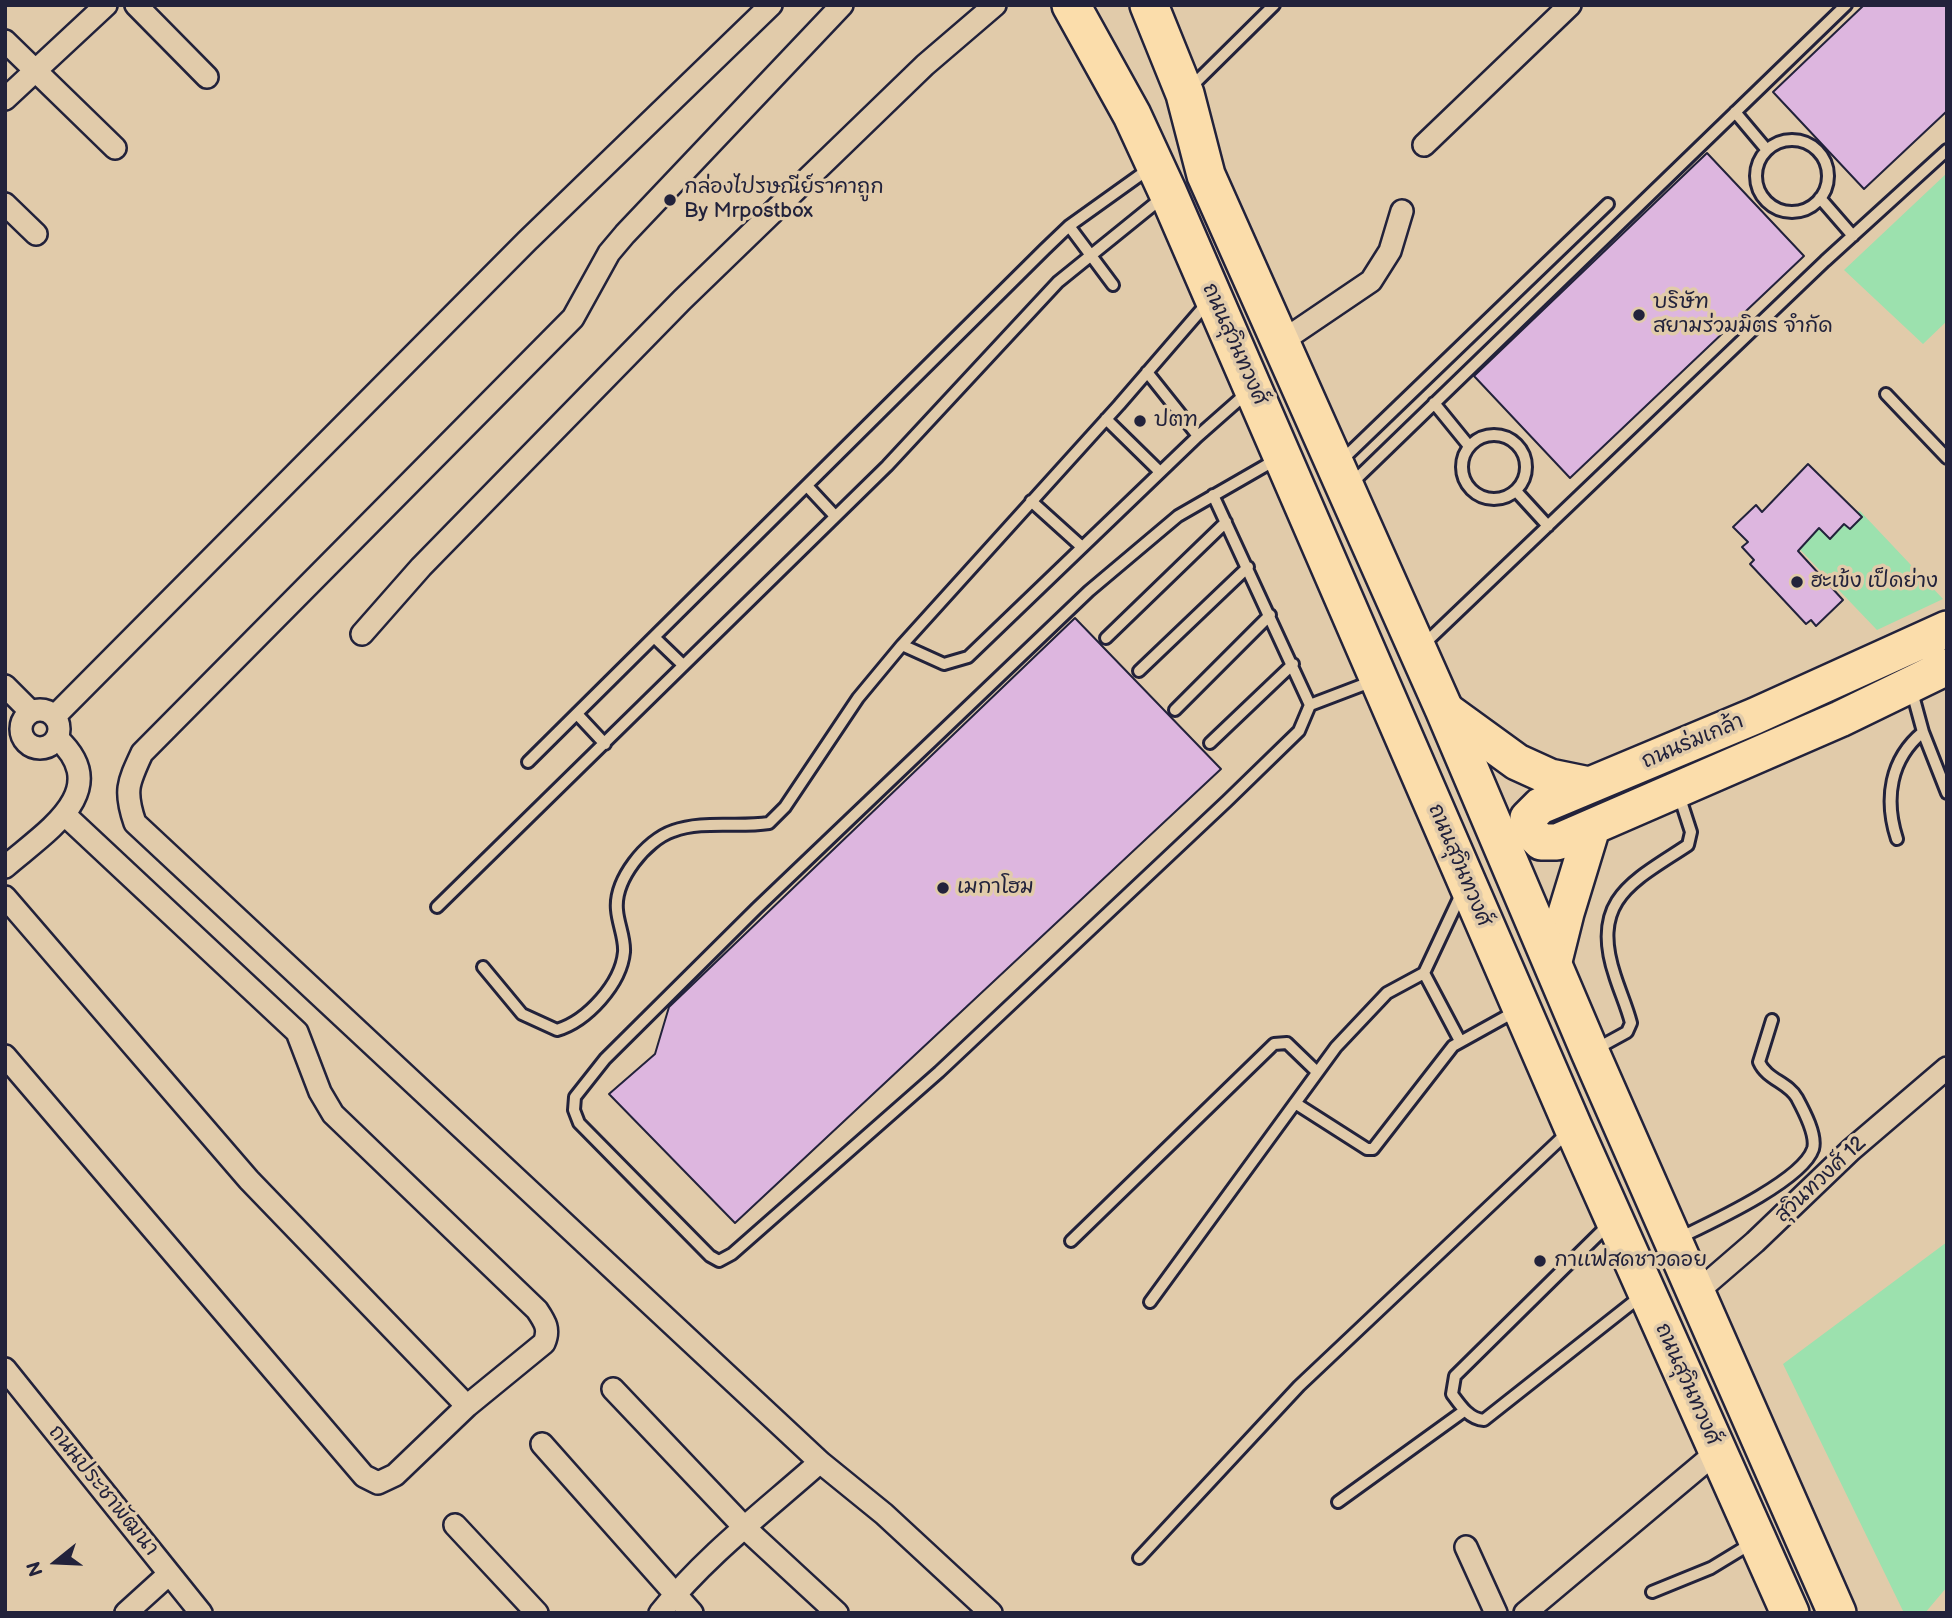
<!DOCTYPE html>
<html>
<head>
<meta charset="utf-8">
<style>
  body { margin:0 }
  #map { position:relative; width:1952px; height:1618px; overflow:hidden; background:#e1cbaa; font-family:"Balsamiq Sans",sans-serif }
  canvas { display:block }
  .frame { position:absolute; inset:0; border:7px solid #22223b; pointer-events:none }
  .north { position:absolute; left:21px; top:1527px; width:70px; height:70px; -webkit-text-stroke:5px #e1cbaa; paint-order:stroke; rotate:252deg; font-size:19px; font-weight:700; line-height:28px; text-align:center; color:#22223b }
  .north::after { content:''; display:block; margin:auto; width:24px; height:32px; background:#22223b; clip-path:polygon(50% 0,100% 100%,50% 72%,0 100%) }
</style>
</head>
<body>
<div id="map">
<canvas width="1952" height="1618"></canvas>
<div class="frame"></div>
<div class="north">N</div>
</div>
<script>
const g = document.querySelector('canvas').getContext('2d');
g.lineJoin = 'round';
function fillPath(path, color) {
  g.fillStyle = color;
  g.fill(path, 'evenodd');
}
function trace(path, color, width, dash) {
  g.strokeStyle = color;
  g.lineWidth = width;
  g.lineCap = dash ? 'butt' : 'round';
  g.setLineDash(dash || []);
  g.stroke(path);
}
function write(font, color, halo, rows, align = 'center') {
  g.font = font + ' "Balsamiq Sans","Playpen Sans Thai",sans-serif';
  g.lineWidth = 7;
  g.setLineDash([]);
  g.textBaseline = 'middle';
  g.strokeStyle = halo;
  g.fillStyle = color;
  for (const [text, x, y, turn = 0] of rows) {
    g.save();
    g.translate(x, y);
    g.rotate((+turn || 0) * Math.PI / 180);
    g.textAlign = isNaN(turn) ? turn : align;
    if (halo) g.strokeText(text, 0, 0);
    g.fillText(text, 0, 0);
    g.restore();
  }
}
const green = new Path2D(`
  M 1947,173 L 1947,321 L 1923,344 L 1844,270 Z
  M 1860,511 L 1943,599 L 1877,630 L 1788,537 Z
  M 1947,1242 L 1947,1587 L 1925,1613 L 1904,1613 L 1783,1364 Z`);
const building = new Path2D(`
  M 1864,5 L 1947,5 L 1947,111 L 1864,189 L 1773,92 Z
  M 1707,153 L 1804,256 L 1570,478 L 1474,376 Z
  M 1808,464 L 1862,517 L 1850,529 L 1844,524 L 1830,539 L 1819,528 L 1798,551 L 1843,600 L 1816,626 L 1811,620 L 1806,624 L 1750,564 L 1754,560 L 1742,547 L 1748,542 L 1733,527 L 1756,505 L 1762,512 Z
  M 1075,618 L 1221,769 L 735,1223 L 609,1094 L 655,1054 L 669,1007 Z`);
const service = new Path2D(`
  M 1189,89 L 1274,5
  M 1735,112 L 1767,150
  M1756 176a36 36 0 1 1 72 0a36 36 0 1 1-72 0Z
  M 1820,198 L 1853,236
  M 1069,226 L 1113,285
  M 1208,302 L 1119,405 L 902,645 L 944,664 L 968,657 L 1198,436 L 1249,391
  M 1147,372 L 1198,436
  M 1886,394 L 1947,458
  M 1434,403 L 1469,446
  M 1106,419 L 1160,472
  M1462 467a32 32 0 1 1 64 0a32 32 0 1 1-64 0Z
  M 1277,459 L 1178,516 L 1089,591 L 757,908 L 605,1059 L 575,1097 L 574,1110 L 579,1123 L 710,1256 L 719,1261 L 732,1254 L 939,1072 L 1227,801 L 1299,731 L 1310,705
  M 1341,461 L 1608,204
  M 1350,485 L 1846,5
  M 808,487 L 835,516
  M 1516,491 L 1548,526
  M 1213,495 L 1310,705 L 1373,681
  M 1031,501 L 1082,547
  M 655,638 L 683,665
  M 1106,638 L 1226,522
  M 1421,647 L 1825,261 L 1947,150
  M 1139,671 L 1248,567
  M 1175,710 L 1270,615
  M 577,714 L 605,744
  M 1923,732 L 1947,793
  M 1210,743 L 1293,664
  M 528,762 L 1045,249 L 1069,226 L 1150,168
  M 1897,839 C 1884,799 1890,759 1923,732 L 1911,688
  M 437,907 L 887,466 L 1058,282 L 1163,197
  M 483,967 L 522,1014 L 557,1030 C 587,1021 621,984 624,952 C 625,938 618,924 617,910 C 614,880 646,840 673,831 C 703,820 737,828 769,823 L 785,807 L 858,698 L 902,645
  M 1424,973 L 1460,1041
  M 1596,1049 L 1627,1032 L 1631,1023 C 1627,1007 1620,992 1615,976 C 1589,899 1634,881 1688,845 L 1691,832 L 1679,795
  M 1295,1103 L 1367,1149 L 1373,1149 L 1453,1046 L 1516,1011
  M 1608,1225 L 1455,1376 L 1452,1394 C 1460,1405 1469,1419 1484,1420 L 1641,1296
  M 1679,1238 C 1710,1223 1802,1181 1813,1149 C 1817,1135 1804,1111 1797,1098 C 1788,1082 1767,1080 1759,1062 L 1772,1020
  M 1071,1241 L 1274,1044 L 1287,1043 L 1317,1072
  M 1150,1302 L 1336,1047 L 1387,993 L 1424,973 L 1462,892
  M 1338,1502 L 1464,1411
  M 1139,1558 L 1299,1386 L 1568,1132
  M 1652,1592 L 1711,1568 L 1752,1543`);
const minor = new Path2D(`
  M 136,5 L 207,77
  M 842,5 L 625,234 L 609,253 L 573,318 L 142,753 C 128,783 124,791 135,823 L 820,1462 L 884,1514 L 991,1613
  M 5,41 L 115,148
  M 5,99 L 106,5
  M 1424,145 L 1570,5
  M 5,204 L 36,234
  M 1281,342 L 1371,281 L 1390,251 L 1402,211
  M 362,634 L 421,567 L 682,300 L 925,65 L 995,5
  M 5,686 L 31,712
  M21 729a19 19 0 1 1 38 0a19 19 0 1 1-38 0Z
  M 55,716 L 527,241 L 771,5
  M 5,867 C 45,832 115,791 57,738
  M 5,897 L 249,1180 L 467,1406
  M 5,1056 L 364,1476 L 378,1483 L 395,1475 L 467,1406 L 544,1343 C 550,1329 545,1322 537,1310 L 333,1114 L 320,1092 L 297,1032 L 64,814
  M 1696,1293 L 1755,1242 L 1851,1150 L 1947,1068
  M 5,1369 L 201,1613
  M 613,1389 L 745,1528 L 837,1613
  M 542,1444 L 692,1613
  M 455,1525 L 537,1613
  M 1466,1547 L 1496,1613
  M 126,1613 L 169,1574
  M 660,1613 C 705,1556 766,1510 820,1462
  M 1525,1613 L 1718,1451`);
const primary = new Path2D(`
  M 1947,629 L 1755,716 L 1540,806 L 1528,818 L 1531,832 L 1541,842 L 1557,842 L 1840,719 L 1947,667
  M 1444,709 L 1517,762 L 1550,777 L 1589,785
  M 1553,965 L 1566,913 L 1592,828`);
const trunk = new Path2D(`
  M 1071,5 L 1132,115 L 1168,193 L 1573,1127 L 1790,1613
  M 1149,5 L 1185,94 L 1206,175 L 1444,709 L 1590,1052 L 1837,1613`);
const markers = [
  [670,200,7,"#22223b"],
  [1639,315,7,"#22223b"],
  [1140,421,7,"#22223b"],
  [1797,582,7,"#22223b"],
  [943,888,7,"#22223b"],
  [1540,1261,7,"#22223b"]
];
const poiNames = [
  ["กล่องไปรษณีย์ราคาถูก",684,188],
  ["By Mrpostbox",684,212],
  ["บริษัท",1653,303],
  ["สยามร่วมมิตร จำกัด",1653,327],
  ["ปตท",1154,421],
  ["ฮะเข้ง เป็ดย่าง",1811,582],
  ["เมกาโฮม",957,888],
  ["กาแฟสดชาวดอย",1554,1261]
];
const streetNames = [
  ["ถนนสุวินทวงศ์",1234,344,66],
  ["ถนนร่มเกล้า",1693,742,-23],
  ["ถนนสุวินทวงศ์",1459,865,67],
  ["สุวินทวงศ์ 12",1821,1180,-43],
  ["ถนนสุวินทวงศ์",1687,1384,66],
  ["ถนนประชาพัฒนา",103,1491,51]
];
fillPath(green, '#9ce1ae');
fillPath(building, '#ddb6df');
trace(building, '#22223b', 2);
trace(service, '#22223b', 16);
trace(minor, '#22223b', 26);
trace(primary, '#22223b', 40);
trace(trunk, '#22223b', 42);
trace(service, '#e1cbaa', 10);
trace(minor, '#e1cbaa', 21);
trace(primary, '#fbddab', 35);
trace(trunk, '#fbddab', 37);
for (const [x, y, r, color] of markers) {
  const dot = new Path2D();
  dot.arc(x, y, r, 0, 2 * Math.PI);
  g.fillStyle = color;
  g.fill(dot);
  trace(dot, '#e1cbaa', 2.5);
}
write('21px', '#22223b', '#e1cbaa', poiNames, 'left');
write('21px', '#22223b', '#e1cbaa', streetNames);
</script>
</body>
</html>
